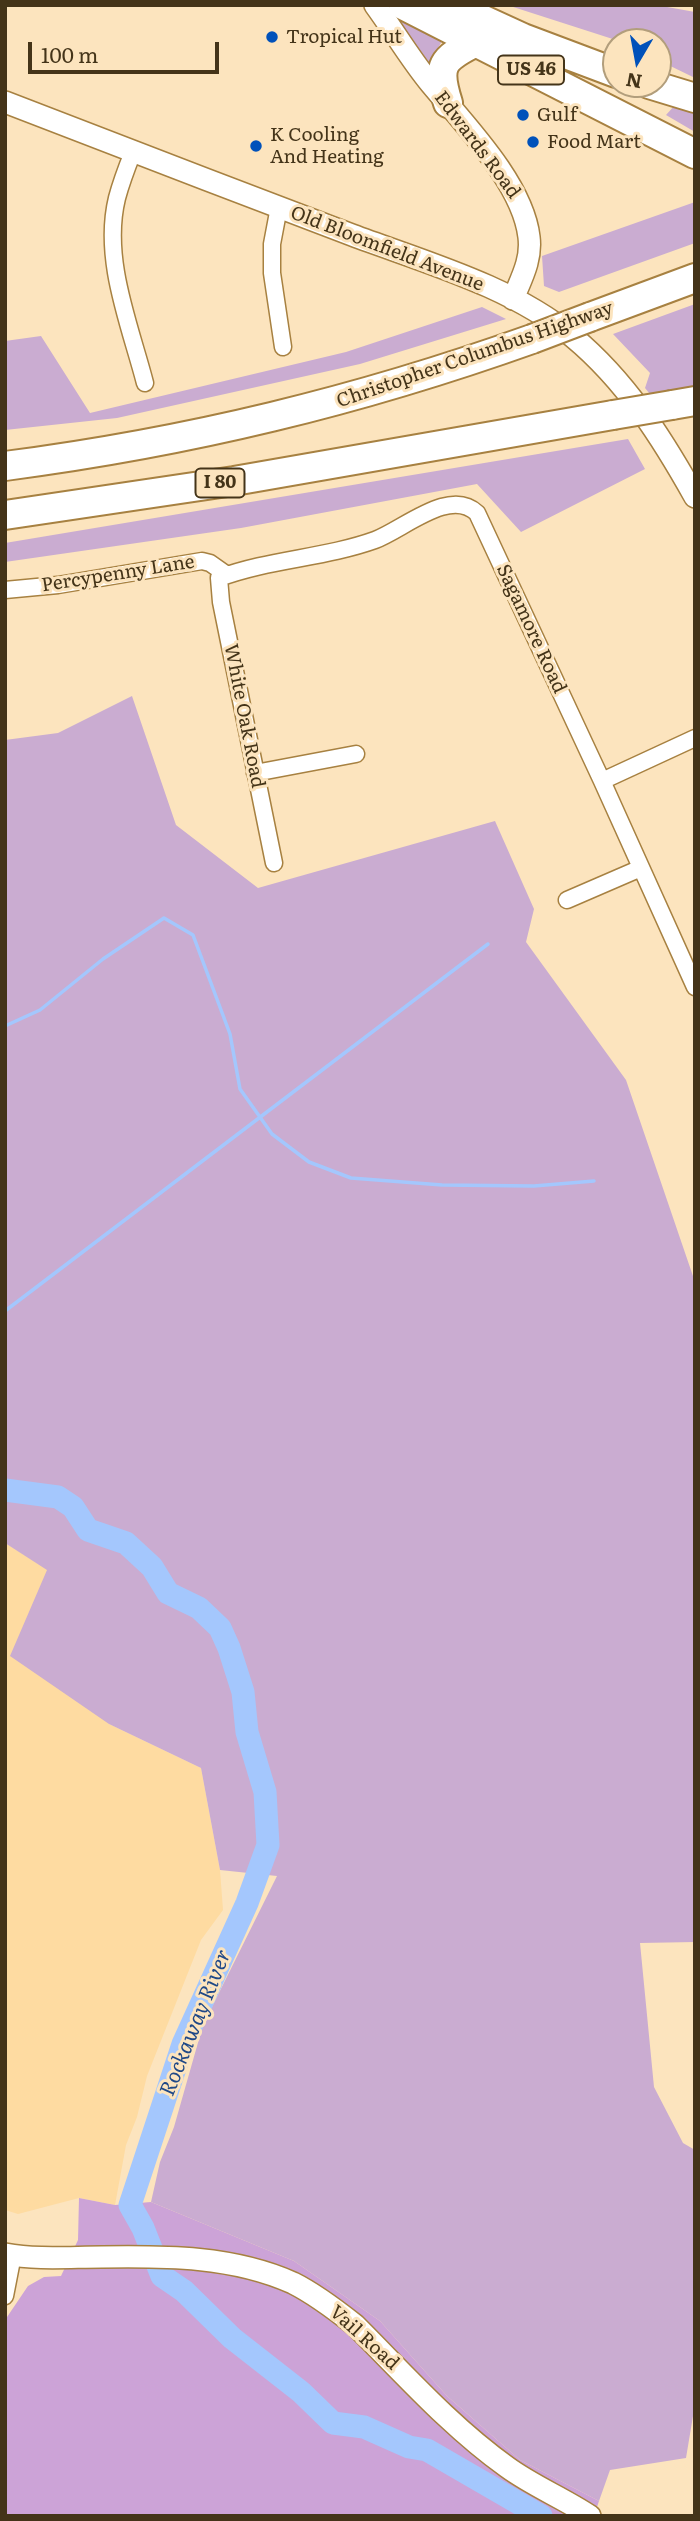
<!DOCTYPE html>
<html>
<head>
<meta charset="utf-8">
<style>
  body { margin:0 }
  #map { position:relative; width:700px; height:2521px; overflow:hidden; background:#fce4be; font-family:Literata,serif }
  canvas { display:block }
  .frame { position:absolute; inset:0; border:7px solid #443419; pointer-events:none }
  .north { position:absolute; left:602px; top:28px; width:70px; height:70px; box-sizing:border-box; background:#fce4be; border:2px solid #b29e7c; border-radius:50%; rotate:190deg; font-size:19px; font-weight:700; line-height:28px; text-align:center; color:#443419 }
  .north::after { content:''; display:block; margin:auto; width:24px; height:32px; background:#0051ba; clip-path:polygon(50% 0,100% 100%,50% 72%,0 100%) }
  .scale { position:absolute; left:28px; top:42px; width:191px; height:32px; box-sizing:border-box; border:4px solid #443419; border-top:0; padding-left:9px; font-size:21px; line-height:24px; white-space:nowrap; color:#443419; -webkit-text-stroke:5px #fce4be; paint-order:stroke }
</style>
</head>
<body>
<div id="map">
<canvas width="700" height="2521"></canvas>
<div class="frame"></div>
<div class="north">N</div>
<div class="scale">100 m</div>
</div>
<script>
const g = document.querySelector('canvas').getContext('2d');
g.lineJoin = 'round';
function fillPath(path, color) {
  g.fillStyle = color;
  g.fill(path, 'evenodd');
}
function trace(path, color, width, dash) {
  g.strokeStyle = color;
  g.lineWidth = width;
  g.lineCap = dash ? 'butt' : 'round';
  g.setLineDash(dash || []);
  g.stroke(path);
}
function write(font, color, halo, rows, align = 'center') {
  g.font = font + ' Literata,serif';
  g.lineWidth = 6;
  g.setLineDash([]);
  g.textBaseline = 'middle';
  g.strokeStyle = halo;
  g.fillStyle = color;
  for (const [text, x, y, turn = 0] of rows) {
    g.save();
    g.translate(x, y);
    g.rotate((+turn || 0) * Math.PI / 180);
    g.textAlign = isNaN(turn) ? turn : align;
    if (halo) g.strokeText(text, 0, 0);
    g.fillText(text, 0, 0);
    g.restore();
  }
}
const built = new Path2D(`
  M 5,1543 L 47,1569 L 109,1724 L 201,1768 L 220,1870 L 223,1910 L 201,1940 L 147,2076 L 137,2117 L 126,2145 L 115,2205 L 79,2198 L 18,2214 L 5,2210 Z`);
const green = new Path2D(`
  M 507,5 L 656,5 L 695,12 L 695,78 L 658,60 L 658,42 L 622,42 Z
  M 396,14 L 443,39 L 428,67 L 394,16 Z
  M 675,105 L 695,110 L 695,132 L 666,115 Z
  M 695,202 L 695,243 L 559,292 L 544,286 L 542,256 Z
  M 695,304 L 695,386 L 650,394 L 645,388 L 650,373 L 613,334 Z
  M 482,307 L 506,319 L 360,364 L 117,418 L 5,430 L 5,341 L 41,336 L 90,413 L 346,352 Z
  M 628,439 L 645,469 L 521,532 L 477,484 L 241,528 L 5,562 L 5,543 Z
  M 132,696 L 176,825 L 258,888 L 495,821 L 534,909 L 526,942 L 626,1080 L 695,1282 L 695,1942 L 640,1943 L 654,2087 L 683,2143 L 695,2150 L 695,2404 L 686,2458 L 610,2470 L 599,2501 L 520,2460 L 447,2396 L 380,2321 L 294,2261 L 151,2202 L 160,2162 L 174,2127 L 203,2025 L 277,1876 L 220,1870 L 201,1768 L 109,1724 L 10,1656 L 47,1570 L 5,1543 L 5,740 L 58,733 Z`);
const forest = new Path2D(`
  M 79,2198 L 115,2205 L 151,2202 L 294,2261 L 380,2321 L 447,2396 L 520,2460 L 599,2501 L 594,2516 L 5,2516 L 5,2320 L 28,2286 L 44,2277 L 61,2276 L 78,2240 Z`);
const stream = new Path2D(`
  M 5,1026 L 40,1010 L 103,959 L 164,918 L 193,935 L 230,1034 L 240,1089 L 272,1134 L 309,1162 L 351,1178 L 442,1185 L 534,1186 L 594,1181
  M 5,1311 L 488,944`);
const river = new Path2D(`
  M 5,1490 L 58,1497 L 73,1507 L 88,1530 L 126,1543 L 152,1567 L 168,1593 L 199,1608 L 220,1628 L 229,1648 L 243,1692 L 247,1732 L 265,1792 L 268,1845 L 247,1903 L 183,2044 L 130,2205 L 143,2228 L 162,2276 L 184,2291 L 232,2338 L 301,2392 L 333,2423 L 364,2427 L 409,2447 L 427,2450 L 541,2516`);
const street = new Path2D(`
  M 133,152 C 127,167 121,183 117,198 C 102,259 130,325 145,383
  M 279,207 L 272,244 L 272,273 L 283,347
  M 5,590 L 58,585 L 202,561 L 210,563 L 227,575
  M 255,773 L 356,754
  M 602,781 L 695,738
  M 274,863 L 221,602 L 219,578 C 270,559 325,558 375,540 C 404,529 450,487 477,513 L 602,781 L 695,987
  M 567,900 L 641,868
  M 5,2296 L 13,2255`);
const secondary = new Path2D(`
  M 375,5 C 394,31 411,60 431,84 C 465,125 523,184 529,237 C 532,260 521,279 513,299
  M 5,102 C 121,147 236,191 352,235 C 427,263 511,286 573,337 C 626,381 662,438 695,497
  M 5,2254 C 37,2260 70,2257 102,2257 C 166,2256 233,2256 293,2283 C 315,2294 336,2310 355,2325 C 404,2374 451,2427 507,2467 C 533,2486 563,2498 590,2516`);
const highway = new Path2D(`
  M 403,5 L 695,154
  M 451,5 L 523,38 L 616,73
  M 649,84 L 695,98
  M 448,103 C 436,65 442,59 476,42
  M 590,317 L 695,278
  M 672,405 L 695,401
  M 5,466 C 189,442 358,401 532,339
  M 5,515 L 234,481 L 613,415`);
const highwayBridge = new Path2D(`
  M 532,339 L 590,317
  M 613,415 L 672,405`);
const markers = [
  [272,37,7,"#0051ba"],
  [523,115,7,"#0051ba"],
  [533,142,7,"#0051ba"],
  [256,146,7,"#0051ba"]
];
const shields = [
  [531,70,66],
  [220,483,49]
];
const shieldNames = [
  ["US 46",531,70],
  ["I 80",220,483]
];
const poiNames = [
  ["Tropical Hut",286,37],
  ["Gulf",537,115],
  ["K Cooling",270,135],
  ["And Heating",270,157],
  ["Food Mart",547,142]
];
const streetNames = [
  ["Edwards Road",477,145,53],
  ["Old Bloomfield Avenue",387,249,21],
  ["Christopher Columbus Highway",475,355,-19],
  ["Percypenny Lane",118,574,-9],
  ["Sagamore Road",531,629,65],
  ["White Oak Road",244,716,79],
  ["Vail Road",364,2338,42]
];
const waterNames = [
  ["Rockaway River",196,2023,-68]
];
fillPath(built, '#fedba1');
fillPath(green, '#caacd1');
fillPath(forest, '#cca3d7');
trace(stream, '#a4c7fd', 3.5);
trace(river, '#a4c7fd', 23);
trace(street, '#a78141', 19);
trace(secondary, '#a78141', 24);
trace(highway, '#a78141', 32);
trace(street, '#fff', 16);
trace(secondary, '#fff', 21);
trace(highway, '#fff', 28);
trace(highwayBridge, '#a78141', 32, []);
trace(highwayBridge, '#fff', 28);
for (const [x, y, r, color] of markers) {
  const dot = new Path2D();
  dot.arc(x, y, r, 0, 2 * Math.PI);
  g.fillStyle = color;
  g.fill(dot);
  trace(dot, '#fce4be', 2.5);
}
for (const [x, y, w] of shields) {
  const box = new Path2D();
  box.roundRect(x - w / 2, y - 14.5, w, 29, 5);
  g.fillStyle = '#fce4be';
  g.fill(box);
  trace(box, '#443419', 2);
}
write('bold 18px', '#443419', null, shieldNames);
write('19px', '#443419', '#fce4be', poiNames, 'left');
write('19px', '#443419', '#fce4be', streetNames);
write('italic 21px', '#1f4887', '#fce4be', waterNames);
</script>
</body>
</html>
